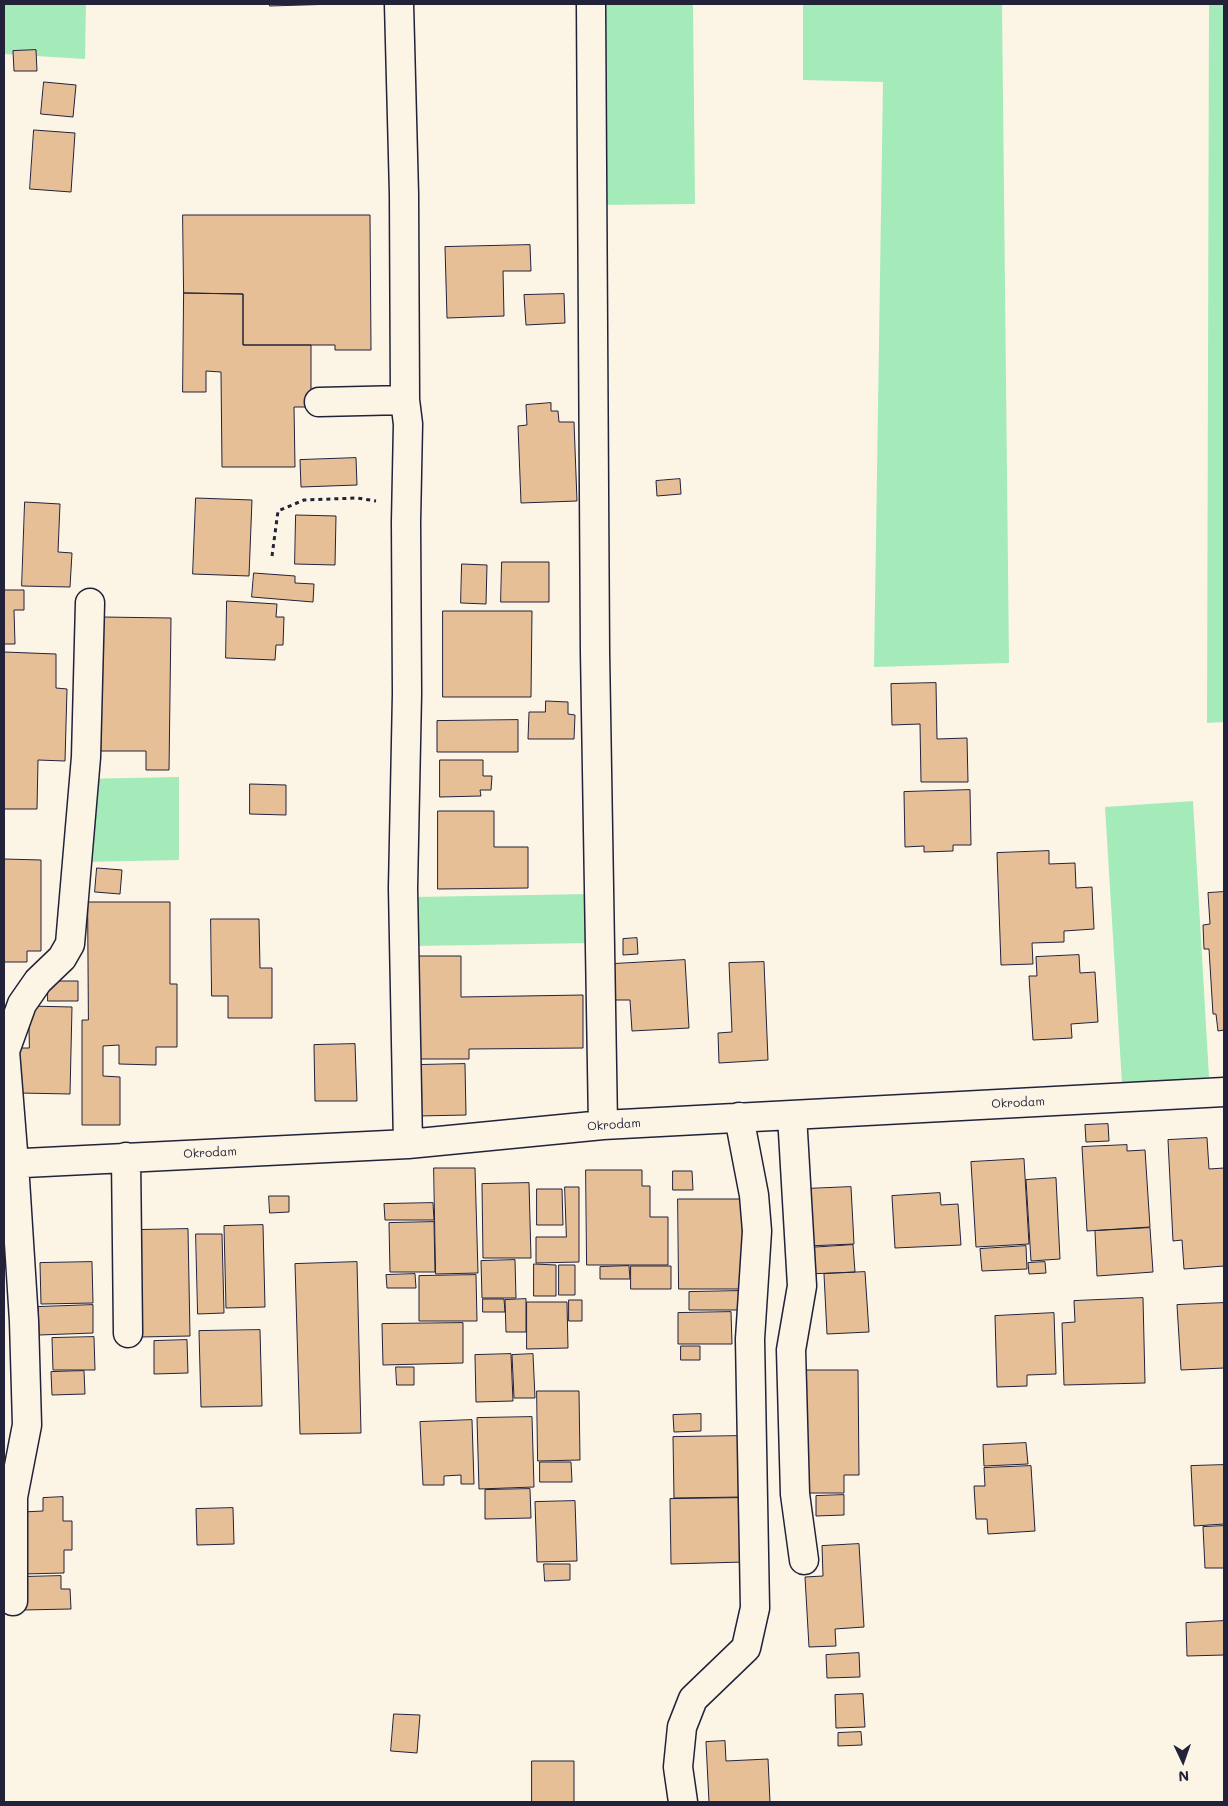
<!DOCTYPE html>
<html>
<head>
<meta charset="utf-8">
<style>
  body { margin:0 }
  #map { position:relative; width:1228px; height:1806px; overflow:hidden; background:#fcf5e5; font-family:Mali,sans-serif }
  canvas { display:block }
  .frame { position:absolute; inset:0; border:5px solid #22223b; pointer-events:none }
  .north { position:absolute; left:1158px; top:1736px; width:50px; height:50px; -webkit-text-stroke:4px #fcf5e5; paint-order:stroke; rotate:177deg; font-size:14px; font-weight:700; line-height:20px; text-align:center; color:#22223b }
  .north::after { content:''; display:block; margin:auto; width:18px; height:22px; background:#22223b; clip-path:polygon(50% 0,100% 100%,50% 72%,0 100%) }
</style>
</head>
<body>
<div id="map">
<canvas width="1228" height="1806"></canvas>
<div class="frame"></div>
<div class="north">N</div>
</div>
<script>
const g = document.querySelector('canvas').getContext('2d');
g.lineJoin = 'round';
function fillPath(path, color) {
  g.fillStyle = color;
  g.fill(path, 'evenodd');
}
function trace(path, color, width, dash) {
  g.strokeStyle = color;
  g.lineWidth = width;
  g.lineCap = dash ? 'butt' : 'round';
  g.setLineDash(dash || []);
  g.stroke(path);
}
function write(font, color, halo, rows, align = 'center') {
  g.font = font + ' Mali,sans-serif';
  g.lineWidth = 4.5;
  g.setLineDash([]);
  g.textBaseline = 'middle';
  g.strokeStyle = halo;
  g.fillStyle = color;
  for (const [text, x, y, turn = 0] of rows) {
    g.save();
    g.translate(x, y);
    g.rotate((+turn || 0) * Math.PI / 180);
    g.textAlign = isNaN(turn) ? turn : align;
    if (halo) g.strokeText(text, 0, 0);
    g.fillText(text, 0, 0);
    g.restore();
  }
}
const green = new Path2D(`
  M 4,4 L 86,4 L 85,59 L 4,54 Z
  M 599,4 L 693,4 L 695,204 L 598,205 Z
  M 803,4 L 1002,4 L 1009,663 L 874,667 L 883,82 L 803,80 Z
  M 1209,4 L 1224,4 L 1224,722 L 1207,723 Z
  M 179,777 L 179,860 L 81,862 L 78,779 Z
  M 1193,801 L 1209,1077 L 1122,1084 L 1105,807 Z
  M 590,894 L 591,943 L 415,946 L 415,897 Z`);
const building = new Path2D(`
  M 270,4 L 336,4 L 270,6 Z
  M 36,50 L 37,71 L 14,71 L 13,51 Z
  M 44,82 L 76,85 L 73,117 L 41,114 Z
  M 34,130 L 75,133 L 71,192 L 30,189 Z
  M 183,215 L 370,215 L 371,350 L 335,350 L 335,345 L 243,345 L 243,294 L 184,293 Z
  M 530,245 L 531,271 L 503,271 L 504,316 L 447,318 L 445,247 Z
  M 184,293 L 243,294 L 243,345 L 311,345 L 311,407 L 294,407 L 295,467 L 222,467 L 221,372 L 206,371 L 206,392 L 183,392 Z
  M 564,294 L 565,323 L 526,325 L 524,295 Z
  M 551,403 L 551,411 L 558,411 L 559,422 L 574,422 L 577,501 L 521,503 L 518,426 L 527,425 L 526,405 Z
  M 356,458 L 357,485 L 301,487 L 300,460 Z
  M 680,479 L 681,494 L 657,496 L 656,481 Z
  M 196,498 L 252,500 L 249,576 L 193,574 Z
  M 25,502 L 60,504 L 58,552 L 72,553 L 70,587 L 22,586 Z
  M 296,515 L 336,516 L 335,565 L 295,564 Z
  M 502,562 L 549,562 L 549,602 L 501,602 Z
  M 462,564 L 487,565 L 486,604 L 461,603 Z
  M 254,573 L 295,576 L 295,583 L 314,584 L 313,602 L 252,597 Z
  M 4,590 L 24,590 L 24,610 L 14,610 L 15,644 L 4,644 Z
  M 227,601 L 277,604 L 276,617 L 284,617 L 283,645 L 276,645 L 275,660 L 226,658 Z
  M 443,611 L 532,611 L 531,697 L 443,697 Z
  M 102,617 L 171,618 L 169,770 L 146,770 L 146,751 L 101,751 Z
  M 4,652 L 56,654 L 56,688 L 67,689 L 65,761 L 38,760 L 37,809 L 4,809 Z
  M 936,683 L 937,739 L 967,738 L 968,782 L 921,782 L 920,724 L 892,725 L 891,684 Z
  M 546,701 L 568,702 L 568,714 L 575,715 L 574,739 L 528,739 L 529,712 L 545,712 Z
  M 518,720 L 518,752 L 437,752 L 437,721 Z
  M 440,760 L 483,760 L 483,776 L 492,776 L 491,790 L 480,790 L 481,796 L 440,797 Z
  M 250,784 L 286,785 L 286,815 L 250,814 Z
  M 970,790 L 971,845 L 953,845 L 953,851 L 924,852 L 924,846 L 905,847 L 904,792 Z
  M 438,811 L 494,811 L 494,847 L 528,847 L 528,888 L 438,889 Z
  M 1049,851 L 1049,864 L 1075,863 L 1076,888 L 1092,887 L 1094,929 L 1064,931 L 1064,942 L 1032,943 L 1033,964 L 1001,965 L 997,853 Z
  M 4,859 L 41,860 L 41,951 L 27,951 L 27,962 L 4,962 Z
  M 97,868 L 122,870 L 120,894 L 95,892 Z
  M 1224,892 L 1224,1030 L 1218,1031 L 1216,1014 L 1213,1014 L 1209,949 L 1204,949 L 1203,925 L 1210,924 L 1208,893 Z
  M 88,902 L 170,902 L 170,984 L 177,984 L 177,1047 L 156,1047 L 156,1065 L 119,1064 L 119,1045 L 103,1046 L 103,1076 L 120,1077 L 120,1125 L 82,1125 L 82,1020 L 88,1020 Z
  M 211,919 L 259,919 L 260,968 L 272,968 L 272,1018 L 228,1018 L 228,996 L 212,996 Z
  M 637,938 L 638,954 L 623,955 L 623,939 Z
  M 1079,955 L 1080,973 L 1095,972 L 1098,1022 L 1071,1024 L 1072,1038 L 1033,1040 L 1029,976 L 1037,976 L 1036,957 Z
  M 417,956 L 461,956 L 461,997 L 583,995 L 583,1048 L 469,1049 L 469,1059 L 419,1059 Z
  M 685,960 L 689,1028 L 632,1031 L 630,1000 L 614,1000 L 613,964 Z
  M 764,962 L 768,1060 L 719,1063 L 718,1033 L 732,1032 L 729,963 Z
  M 48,981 L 78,981 L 78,1001 L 48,1001 Z
  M 29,1006 L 72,1007 L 70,1094 L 19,1093 L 13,1048 L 29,1048 Z
  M 355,1044 L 357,1101 L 315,1101 L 314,1045 Z
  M 465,1064 L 466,1115 L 418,1116 L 417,1065 Z
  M 1108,1124 L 1109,1141 L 1086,1142 L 1085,1125 Z
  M 1207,1138 L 1209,1169 L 1224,1168 L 1224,1266 L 1184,1269 L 1182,1240 L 1173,1241 L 1168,1140 Z
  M 1127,1145 L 1127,1151 L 1145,1150 L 1150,1227 L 1087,1231 L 1082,1147 Z
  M 1024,1159 L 1029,1244 L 976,1247 L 971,1162 Z
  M 434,1168 L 475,1168 L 478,1273 L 436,1274 Z
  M 586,1170 L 642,1170 L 642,1186 L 650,1186 L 650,1217 L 668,1217 L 668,1265 L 587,1265 Z
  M 673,1171 L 692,1171 L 693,1190 L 673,1190 Z
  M 1056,1178 L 1060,1259 L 1031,1261 L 1026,1180 Z
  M 529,1183 L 531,1258 L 483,1258 L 482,1184 Z
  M 565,1187 L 579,1187 L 579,1262 L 536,1263 L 536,1237 L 566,1237 Z
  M 851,1187 L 854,1244 L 807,1246 L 804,1189 Z
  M 537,1189 L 562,1189 L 563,1225 L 537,1225 Z
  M 940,1193 L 941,1205 L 958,1204 L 961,1245 L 895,1248 L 892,1196 Z
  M 269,1196 L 289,1196 L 289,1212 L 270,1213 Z
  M 678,1199 L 742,1199 L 743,1289 L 679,1289 Z
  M 433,1203 L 434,1220 L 385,1220 L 384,1204 Z
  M 434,1222 L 435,1272 L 390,1272 L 389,1223 Z
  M 263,1225 L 265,1307 L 226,1308 L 224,1226 Z
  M 1150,1228 L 1153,1272 L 1097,1276 L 1095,1231 Z
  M 188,1229 L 190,1336 L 140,1337 L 137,1230 Z
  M 196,1234 L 222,1234 L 224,1313 L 198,1314 Z
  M 853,1245 L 855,1272 L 808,1274 L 807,1248 Z
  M 1026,1246 L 1027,1269 L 982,1271 L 980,1249 Z
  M 515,1260 L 516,1298 L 482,1298 L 481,1261 Z
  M 92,1262 L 93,1303 L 41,1304 L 40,1263 Z
  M 357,1262 L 361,1433 L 300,1434 L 295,1264 Z
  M 1045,1262 L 1046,1273 L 1029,1274 L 1028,1263 Z
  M 534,1264 L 556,1265 L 556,1296 L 534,1296 Z
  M 559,1265 L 575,1265 L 575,1295 L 559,1295 Z
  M 629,1266 L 630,1279 L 600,1279 L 600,1267 Z
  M 631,1266 L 671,1266 L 671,1289 L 631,1289 Z
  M 865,1272 L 869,1332 L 827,1334 L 824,1274 Z
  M 415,1274 L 416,1288 L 387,1288 L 386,1275 Z
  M 476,1275 L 477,1321 L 419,1321 L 419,1276 Z
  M 739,1291 L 740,1310 L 689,1310 L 689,1292 Z
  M 1143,1298 L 1145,1383 L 1064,1385 L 1062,1323 L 1075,1322 L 1074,1301 Z
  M 483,1299 L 504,1299 L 505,1312 L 483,1312 Z
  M 526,1299 L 526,1332 L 506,1332 L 505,1300 Z
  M 569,1300 L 582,1300 L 582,1321 L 569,1321 Z
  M 527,1302 L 567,1302 L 568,1348 L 527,1349 Z
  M 1224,1303 L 1224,1368 L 1181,1370 L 1177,1305 Z
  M 93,1305 L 93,1333 L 39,1335 L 38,1307 Z
  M 731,1312 L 732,1344 L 678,1344 L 678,1313 Z
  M 1054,1313 L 1056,1374 L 1027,1375 L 1027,1386 L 997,1387 L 995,1316 Z
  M 463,1323 L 463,1363 L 383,1365 L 382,1324 Z
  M 260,1330 L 262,1406 L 201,1407 L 199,1331 Z
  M 94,1337 L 95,1370 L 53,1370 L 52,1338 Z
  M 187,1340 L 188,1373 L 154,1374 L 154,1341 Z
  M 681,1346 L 700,1346 L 700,1360 L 681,1360 Z
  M 511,1354 L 513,1401 L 476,1402 L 475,1355 Z
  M 533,1354 L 535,1398 L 514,1398 L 512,1355 Z
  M 396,1367 L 414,1367 L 414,1385 L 397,1385 Z
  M 803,1370 L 858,1370 L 859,1475 L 844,1475 L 844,1493 L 805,1493 Z
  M 84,1371 L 85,1394 L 52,1395 L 51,1372 Z
  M 537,1391 L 579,1391 L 580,1460 L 538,1461 Z
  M 701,1414 L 701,1431 L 674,1432 L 673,1415 Z
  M 532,1417 L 534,1487 L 479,1489 L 477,1418 Z
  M 472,1420 L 474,1484 L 461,1484 L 461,1475 L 444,1476 L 444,1485 L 423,1485 L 420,1422 Z
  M 741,1436 L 742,1497 L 674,1498 L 673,1437 Z
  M 1026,1443 L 1028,1464 L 984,1466 L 983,1445 Z
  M 540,1462 L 571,1462 L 572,1482 L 540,1482 Z
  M 1224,1465 L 1224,1524 L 1194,1526 L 1191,1466 Z
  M 1031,1466 L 1035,1531 L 988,1534 L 987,1519 L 976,1519 L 974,1486 L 985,1486 L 984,1468 Z
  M 530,1489 L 531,1518 L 485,1519 L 485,1490 Z
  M 844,1495 L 844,1515 L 816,1516 L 816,1496 Z
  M 63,1497 L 63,1521 L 72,1521 L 72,1550 L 64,1550 L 64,1573 L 23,1574 L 22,1512 L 43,1511 L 43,1498 Z
  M 742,1498 L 744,1562 L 671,1564 L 670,1499 Z
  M 575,1501 L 577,1561 L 537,1562 L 535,1502 Z
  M 233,1508 L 234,1544 L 197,1545 L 196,1509 Z
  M 1224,1526 L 1224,1568 L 1205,1568 L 1203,1527 Z
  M 859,1544 L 864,1627 L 835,1629 L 836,1646 L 809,1647 L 805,1577 L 823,1576 L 822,1546 Z
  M 544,1564 L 570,1564 L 570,1580 L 545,1581 Z
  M 61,1576 L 61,1589 L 70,1589 L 71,1609 L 23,1610 L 21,1577 Z
  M 1224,1621 L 1224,1655 L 1187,1656 L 1186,1623 Z
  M 859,1653 L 860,1677 L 827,1678 L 826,1655 Z
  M 863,1694 L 865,1727 L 836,1728 L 835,1695 Z
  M 394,1714 L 420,1715 L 417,1753 L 391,1751 Z
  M 861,1732 L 862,1745 L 838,1746 L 838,1733 Z
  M 725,1741 L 726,1761 L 768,1759 L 770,1802 L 709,1802 L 706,1742 Z
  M 532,1761 L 574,1761 L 574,1802 L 532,1802 Z`);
const path = new Path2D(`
  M 272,556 L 278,511 L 304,500 L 357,498 L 376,501`);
const minor = new Path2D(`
  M 399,4 L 404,194 L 405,400 L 408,424 L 406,522 L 407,694 L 403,888 L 408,1144
  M 591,4 L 595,652 L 603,1125
  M 319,402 L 405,400
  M 792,1115 L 802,1286 L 791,1350 L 795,1494 L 804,1560
  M 126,1157 L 128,1333
  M 4,1164 L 408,1144 L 603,1125 L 1224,1092
  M 13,1601 L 13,1497 L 27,1425 L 24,1321 L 14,1164 L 5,1051 L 22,1004 L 38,981 L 62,958 L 70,944 L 86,757 L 90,603
  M 683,1802 L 678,1767 L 682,1727 L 693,1699 L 746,1648 L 755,1608 L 750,1339 L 757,1231 L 754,1195 L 739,1117`);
const streetNames = [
  ["Okrodam",1018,1103,-3],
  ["Okrodam",614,1125,-4],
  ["Okrodam",210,1153,-3]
];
fillPath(green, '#a4ebb9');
fillPath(building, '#e7bf97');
trace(building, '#22223b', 1);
trace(minor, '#22223b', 31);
trace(path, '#22223b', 3, [4, 4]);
trace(minor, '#fcf5e5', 28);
write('12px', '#22223b', '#fcf5e5', streetNames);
</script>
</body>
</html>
